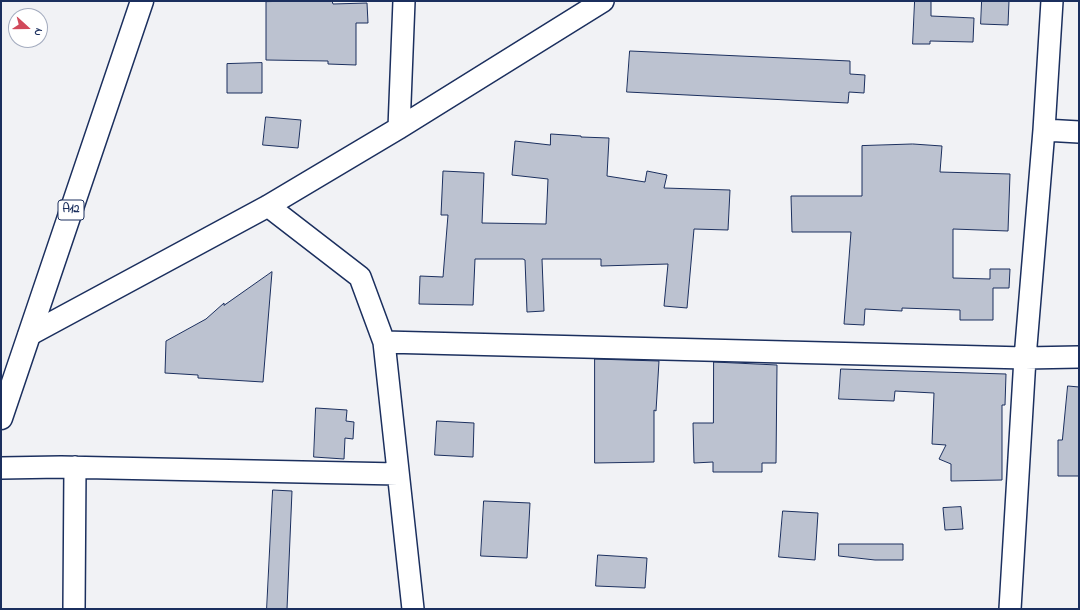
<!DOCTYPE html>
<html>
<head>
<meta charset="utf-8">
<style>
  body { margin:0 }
  #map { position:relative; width:1080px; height:610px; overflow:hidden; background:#f1f2f5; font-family:"Indie Flower",sans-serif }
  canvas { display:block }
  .frame { position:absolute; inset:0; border:2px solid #1b2f5e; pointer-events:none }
  .north { position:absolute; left:8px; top:8px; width:40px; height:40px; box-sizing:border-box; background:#fff; border:1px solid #a4acbf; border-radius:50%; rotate:111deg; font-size:11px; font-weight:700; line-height:16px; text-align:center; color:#1b2f5e }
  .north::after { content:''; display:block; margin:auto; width:14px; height:18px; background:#d1495b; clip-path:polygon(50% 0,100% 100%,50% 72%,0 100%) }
</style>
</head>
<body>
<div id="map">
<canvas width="1080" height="610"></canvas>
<div class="frame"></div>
<div class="north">N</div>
</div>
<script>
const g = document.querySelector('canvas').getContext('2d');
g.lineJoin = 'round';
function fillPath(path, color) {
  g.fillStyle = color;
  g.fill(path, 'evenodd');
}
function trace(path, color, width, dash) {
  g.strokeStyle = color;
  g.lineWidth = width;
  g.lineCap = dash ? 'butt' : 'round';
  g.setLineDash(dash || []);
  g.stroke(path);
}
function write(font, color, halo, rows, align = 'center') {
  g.font = font + ' "Indie Flower",sans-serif';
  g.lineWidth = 3;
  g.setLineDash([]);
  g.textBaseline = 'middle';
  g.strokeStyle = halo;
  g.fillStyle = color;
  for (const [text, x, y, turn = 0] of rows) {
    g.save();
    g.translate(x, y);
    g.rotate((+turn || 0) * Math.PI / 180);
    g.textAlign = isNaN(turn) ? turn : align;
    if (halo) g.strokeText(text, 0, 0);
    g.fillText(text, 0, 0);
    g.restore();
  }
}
const building = new Path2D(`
  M 332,1 L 333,4 L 367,3 L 368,23 L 356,23 L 356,65 L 328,64 L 328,61 L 266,60 L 266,2 Z
  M 915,1 L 931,1 L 931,16 L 974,18 L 973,42 L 930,41 L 930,44 L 913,44 Z
  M 982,1 L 1009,1 L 1008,25 L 981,24 Z
  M 630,51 L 850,61 L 850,74 L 865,75 L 864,93 L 849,92 L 848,103 L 627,92 Z
  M 262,63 L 262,93 L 227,93 L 227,64 Z
  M 266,117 L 301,120 L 298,148 L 263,145 Z
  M 551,134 L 581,136 L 581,137 L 609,138 L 607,176 L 645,182 L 647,171 L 667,175 L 664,188 L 730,190 L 728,230 L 694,229 L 687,308 L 664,306 L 668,264 L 601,266 L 601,259 L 542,259 L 544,311 L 527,312 L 525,260 L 523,259 L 475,259 L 473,305 L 419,304 L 420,276 L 443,277 L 448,215 L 441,215 L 443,171 L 484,173 L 482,223 L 546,224 L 548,179 L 512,175 L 515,141 L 550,145 Z
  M 913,144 L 942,146 L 940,172 L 1010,174 L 1008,231 L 953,229 L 953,278 L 990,279 L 990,269 L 1010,269 L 1009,288 L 993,288 L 993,320 L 960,320 L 960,310 L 902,308 L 902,311 L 865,309 L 864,325 L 844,324 L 851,232 L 792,232 L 791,196 L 862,196 L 862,146 Z
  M 272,272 L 263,382 L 198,378 L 198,375 L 165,373 L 166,341 L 206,319 L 224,303 L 224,305 Z
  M 595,359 L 659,361 L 656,411 L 654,410 L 654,462 L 595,463 Z
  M 714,362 L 777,365 L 776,463 L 762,463 L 762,472 L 713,472 L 713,462 L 694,463 L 693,423 L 713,423 Z
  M 841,369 L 1006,374 L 1005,405 L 1002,405 L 1002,480 L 951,481 L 951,464 L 939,459 L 946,445 L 932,444 L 934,393 L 895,391 L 894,401 L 839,399 Z
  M 1068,386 L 1079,387 L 1079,476 L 1058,476 L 1058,440 L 1062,440 Z
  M 316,408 L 347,410 L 346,421 L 354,422 L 353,439 L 345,438 L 344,459 L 314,457 Z
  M 437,421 L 474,423 L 473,457 L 435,455 Z
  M 273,490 L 292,491 L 287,609 L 267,609 Z
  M 484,501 L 530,503 L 527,558 L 481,556 Z
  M 961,507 L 963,529 L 945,530 L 943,508 Z
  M 783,511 L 818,513 L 815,560 L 779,557 Z
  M 839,544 L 903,544 L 903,560 L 875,560 L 839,556 Z
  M 598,555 L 647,558 L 645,588 L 596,586 Z`);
const minor = new Path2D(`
  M 399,128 L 404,1
  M 1044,130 L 1079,132
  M 268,206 L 360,277 L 384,342 L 413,609
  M 29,335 L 268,206 L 399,128 L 603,1
  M 384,342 L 1025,358 L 1079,357
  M 1,468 L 61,467 L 398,474
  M 74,609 L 75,467
  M 1010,609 L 1025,358 L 1044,130 L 1052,1`);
const major = new Path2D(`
  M 1,418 L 142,1`);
const shields = [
  [71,210,26]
];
const shieldNames = [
  ["A12",71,210]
];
fillPath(building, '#bcc2d0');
trace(building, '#1b2f5e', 1);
trace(minor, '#1b2f5e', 24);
trace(major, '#1b2f5e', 25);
trace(minor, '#fff', 21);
trace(major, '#fff', 22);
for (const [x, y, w] of shields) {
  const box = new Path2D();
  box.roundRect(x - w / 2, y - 10, w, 20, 3);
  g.fillStyle = '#fff';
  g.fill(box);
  trace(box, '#1b2f5e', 1);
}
write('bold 12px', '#1b2f5e', null, shieldNames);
</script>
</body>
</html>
